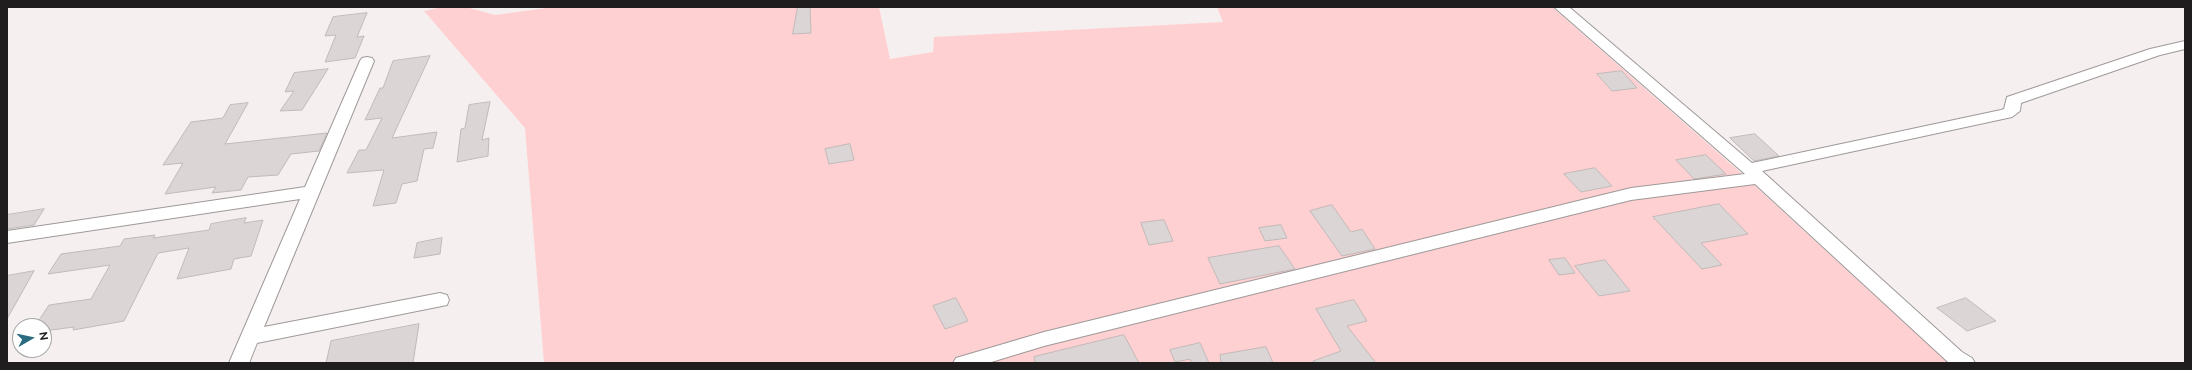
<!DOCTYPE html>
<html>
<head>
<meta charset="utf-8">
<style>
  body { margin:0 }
  #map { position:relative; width:2192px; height:370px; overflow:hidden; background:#f6efef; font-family:Raleway,sans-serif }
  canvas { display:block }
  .frame { position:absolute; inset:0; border:8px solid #1f1d1d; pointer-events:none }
  .north { position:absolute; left:12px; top:318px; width:40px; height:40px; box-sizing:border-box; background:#fff; border:1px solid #a5a5a5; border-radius:50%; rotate:81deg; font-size:11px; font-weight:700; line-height:16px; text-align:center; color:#1f1d1d }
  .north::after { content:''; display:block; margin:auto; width:14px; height:18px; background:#2a6b7f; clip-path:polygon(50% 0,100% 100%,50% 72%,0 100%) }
</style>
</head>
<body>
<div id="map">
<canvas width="2192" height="370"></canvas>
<div class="frame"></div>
<div class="north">N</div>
</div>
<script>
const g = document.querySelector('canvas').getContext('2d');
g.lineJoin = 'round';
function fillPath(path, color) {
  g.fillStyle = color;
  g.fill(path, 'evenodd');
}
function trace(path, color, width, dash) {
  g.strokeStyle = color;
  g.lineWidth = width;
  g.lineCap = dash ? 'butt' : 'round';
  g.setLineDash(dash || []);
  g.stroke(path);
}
const green = new Path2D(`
  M 442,7 L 466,7 L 495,15 L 554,7 L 879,7 L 890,59 L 933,52 L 934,37 L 1223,22 L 1217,7 L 1552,7 L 1741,173 L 1938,354 L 1951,363 L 544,363 L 525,128 L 424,11 Z`);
const building = new Path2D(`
  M 798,7 L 810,7 L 811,33 L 793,34 Z
  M 367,13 L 357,37 L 364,36 L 355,58 L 325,62 L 336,35 L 325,36 L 333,17 Z
  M 430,56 L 392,138 L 437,132 L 433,148 L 424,149 L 417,181 L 402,184 L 396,203 L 373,206 L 384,170 L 347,173 L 359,150 L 366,150 L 382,118 L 365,120 L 380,88 L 383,88 L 393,61 Z
  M 328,69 L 302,110 L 280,111 L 294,91 L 285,92 L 294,73 Z
  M 1622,71 L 1637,88 L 1612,91 L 1597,74 Z
  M 490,102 L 482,140 L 489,138 L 488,156 L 457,162 L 461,129 L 465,128 L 469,105 Z
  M 248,103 L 225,144 L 327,133 L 319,151 L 291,154 L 278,175 L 248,177 L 241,190 L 212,193 L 216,187 L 165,194 L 183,163 L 163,165 L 191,122 L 223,118 L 230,105 Z
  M 1755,134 L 1779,156 L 1754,161 L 1730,138 Z
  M 850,144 L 854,160 L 829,164 L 825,149 Z
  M 1706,155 L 1726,174 L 1694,179 L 1676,160 Z
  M 1595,168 L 1612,186 L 1581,192 L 1564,174 Z
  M 1719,204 L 1748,234 L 1701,243 L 1722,265 L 1702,269 L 1653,217 Z
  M 1332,205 L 1351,232 L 1362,229 L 1375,249 L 1342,256 L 1310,211 Z
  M 44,209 L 34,225 L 7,229 L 7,215 Z
  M 246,218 L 244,223 L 263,220 L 251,256 L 234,259 L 231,269 L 177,279 L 189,248 L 158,253 L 124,321 L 73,330 L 74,327 L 44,331 L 44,326 L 35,326 L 49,305 L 91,299 L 110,265 L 48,274 L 61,254 L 120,246 L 124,239 L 155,235 L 153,238 L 209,230 L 211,224 Z
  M 1164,220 L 1173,241 L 1149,245 L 1141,223 Z
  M 1281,225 L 1287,238 L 1265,241 L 1259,228 Z
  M 442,238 L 440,254 L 414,258 L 417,243 Z
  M 1279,246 L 1295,269 L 1220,284 L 1208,258 Z
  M 1565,258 L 1575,273 L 1559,275 L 1549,260 Z
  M 1605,260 L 1630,291 L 1599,296 L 1575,266 Z
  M 34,271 L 7,319 L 7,276 Z
  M 956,298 L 968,321 L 945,329 L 933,306 Z
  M 1966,298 L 1996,321 L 1967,331 L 1937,308 Z
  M 1354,300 L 1367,321 L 1347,326 L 1376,363 L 1313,363 L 1313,361 L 1341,351 L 1316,309 Z
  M 419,324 L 413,363 L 326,363 L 331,341 Z
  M 1124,335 L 1139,363 L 1035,363 L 1034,357 Z
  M 1200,343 L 1209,363 L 1192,363 L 1190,359 L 1175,362 L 1170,350 Z
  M 1266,347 L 1273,363 L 1221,363 L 1220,355 Z`);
const minor = new Path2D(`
  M 1554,7 L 1569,7 L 1752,163 L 2001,110 L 2004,109 L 2007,97 L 2150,49 L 2185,41 L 2185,49 L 2160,55 L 2021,103 L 2020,111 L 2012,117 L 1762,171 L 1962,352 L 1972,358 L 1975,363 L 1948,362 L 1755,184 L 1631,200 L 1044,346 L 988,363 L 953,363 L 956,358 L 1044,332 L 1631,188 L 1745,174 Z
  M 367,57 L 372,58 L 374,61 L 264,327 L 440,293 L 447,295 L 449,300 L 447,305 L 257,343 L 249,363 L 229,363 L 300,199 L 7,243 L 7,231 L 305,187 L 360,61 L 362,58 Z`);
fillPath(green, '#ffd0d1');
fillPath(building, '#dcd5d5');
trace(building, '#c1baba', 1);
trace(minor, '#9f9999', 2);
fillPath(minor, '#fff');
</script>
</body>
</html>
